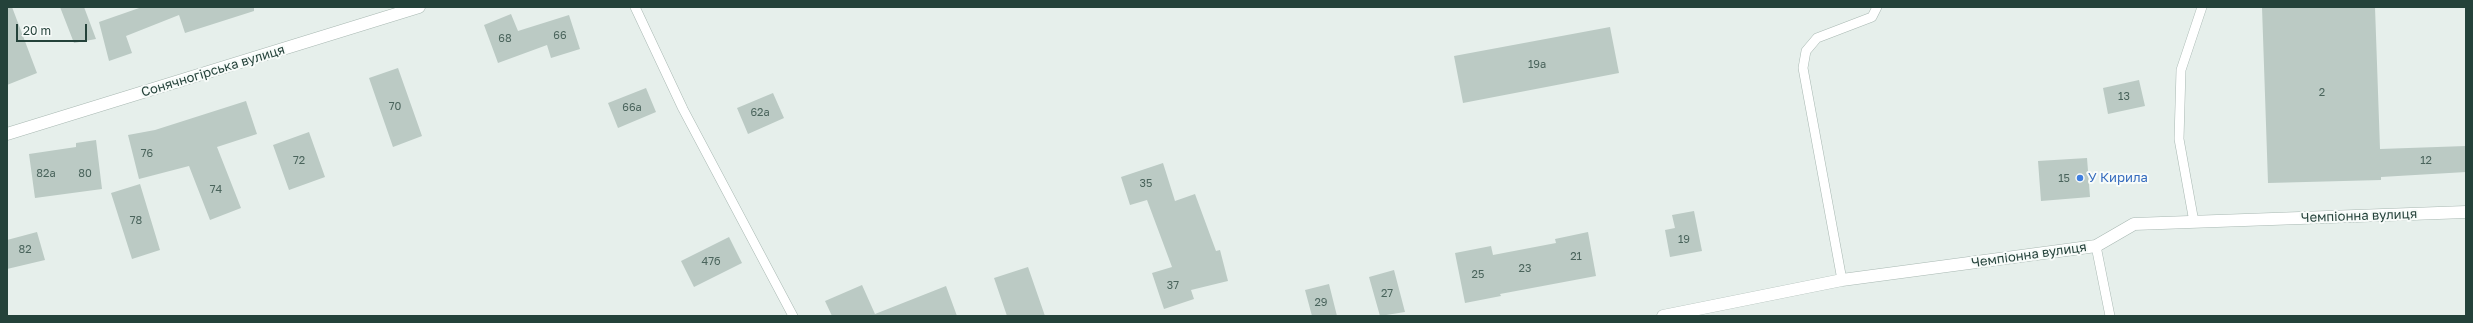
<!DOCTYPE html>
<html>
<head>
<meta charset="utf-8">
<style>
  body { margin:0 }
  #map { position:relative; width:2473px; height:323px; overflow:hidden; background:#e6efeb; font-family:"Golos Text",sans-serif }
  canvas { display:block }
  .frame { position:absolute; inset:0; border:8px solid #24423a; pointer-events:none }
  .scale { position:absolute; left:16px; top:24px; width:71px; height:18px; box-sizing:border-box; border:2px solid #24423a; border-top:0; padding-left:5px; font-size:12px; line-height:14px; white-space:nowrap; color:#24423a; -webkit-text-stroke:3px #f7fbf9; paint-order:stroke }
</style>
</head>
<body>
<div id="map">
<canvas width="2473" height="323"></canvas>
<div class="frame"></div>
<div class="scale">20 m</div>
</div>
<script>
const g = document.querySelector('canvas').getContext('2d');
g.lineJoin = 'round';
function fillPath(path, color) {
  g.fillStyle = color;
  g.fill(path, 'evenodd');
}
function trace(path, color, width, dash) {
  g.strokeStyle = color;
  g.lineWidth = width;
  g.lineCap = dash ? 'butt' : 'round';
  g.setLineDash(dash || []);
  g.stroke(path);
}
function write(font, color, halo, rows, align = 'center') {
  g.font = font + ' "Golos Text",sans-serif';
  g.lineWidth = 4;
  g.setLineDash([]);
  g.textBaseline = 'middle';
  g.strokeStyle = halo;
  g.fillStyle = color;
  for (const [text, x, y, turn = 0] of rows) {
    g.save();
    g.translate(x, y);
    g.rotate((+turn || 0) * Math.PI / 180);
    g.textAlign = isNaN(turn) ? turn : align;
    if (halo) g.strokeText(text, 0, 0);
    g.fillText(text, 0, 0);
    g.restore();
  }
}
const building = new Path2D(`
  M 7,7 L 12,7 L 37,73 L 7,85 Z
  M 60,7 L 84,7 L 96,39 L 74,43 Z
  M 142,7 L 254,7 L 254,11 L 185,33 L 179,15 L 126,36 L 132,53 L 109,61 L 99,22 Z
  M 2262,7 L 2375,7 L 2380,149 L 2466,146 L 2466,172 L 2381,177 L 2381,180 L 2268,183 Z
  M 511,14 L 518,31 L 569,15 L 580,49 L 551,58 L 547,45 L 498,63 L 484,25 Z
  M 1610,27 L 1619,73 L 1463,103 L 1454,56 Z
  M 398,68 L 422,136 L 393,147 L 369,78 Z
  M 2139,80 L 2145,106 L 2108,114 L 2103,88 Z
  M 646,88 L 656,112 L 618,128 L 608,103 Z
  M 773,93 L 784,118 L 748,134 L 737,108 Z
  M 246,101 L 257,134 L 217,147 L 241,208 L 210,220 L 189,166 L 139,179 L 128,135 L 155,130 Z
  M 309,132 L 325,177 L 289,190 L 273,145 Z
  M 96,140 L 102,189 L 35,198 L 29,154 L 76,147 L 76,143 Z
  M 2087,158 L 2090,197 L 2041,201 L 2038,161 Z
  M 1163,163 L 1175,201 L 1195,194 L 1216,251 L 1220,250 L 1228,281 L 1191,290 L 1194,299 L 1164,309 L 1152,273 L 1172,267 L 1147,200 L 1130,205 L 1121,177 Z
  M 140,184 L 160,250 L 132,259 L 111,193 Z
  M 1694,211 L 1702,251 L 1670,257 L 1665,230 L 1675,228 L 1672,215 Z
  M 37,232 L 45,260 L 7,269 L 7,240 Z
  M 1588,232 L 1596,276 L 1500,294 L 1501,296 L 1465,303 L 1455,253 L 1491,246 L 1493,255 L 1556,243 L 1555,239 Z
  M 729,237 L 742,263 L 694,287 L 681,261 Z
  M 1028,267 L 1045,316 L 1007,316 L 994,278 Z
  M 1394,270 L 1405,312 L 1380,316 L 1369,277 Z
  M 1329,284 L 1337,316 L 1312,316 L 1305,290 Z
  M 862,285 L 875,314 L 946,286 L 957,316 L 832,316 L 825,301 Z`);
const service = new Path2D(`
  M 635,7 L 683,109 L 793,316
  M 2194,222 L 2179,139 L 2181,70 L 2202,7
  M 2096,246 L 2110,316
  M 1842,280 L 1803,68 L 1806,51 L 1817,38 L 1872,17 L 1877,7`);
const minor = new Path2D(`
  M 7,134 L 419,7
  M 1663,316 L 1842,280 L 2096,246 L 2134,224 L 2466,212`);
const markers = [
  [2080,178,4,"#3f7fe0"]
];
const numberNames = [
  ["66",560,36],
  ["68",505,39],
  ["19а",1537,65],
  ["2",2322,93],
  ["13",2124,97],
  ["70",395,107],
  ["66а",632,108],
  ["62а",760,113],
  ["76",147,154],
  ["72",299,161],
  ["12",2426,161],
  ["82а",46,174],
  ["80",85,174],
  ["15",2064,179],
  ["35",1146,184],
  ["74",216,190],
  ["78",136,221],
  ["19",1684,240],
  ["82",25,250],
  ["21",1576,257],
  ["47б",711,262],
  ["23",1525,269],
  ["25",1478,275],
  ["37",1173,286],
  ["27",1387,294],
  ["29",1321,303]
];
const streetNames = [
  ["Сонячногірська вулиця",213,71,-17],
  ["Чемпіонна вулиця",2359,216,-2],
  ["Чемпіонна вулиця",2029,255,-8]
];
const shopNames = [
  ["У Кирила",2088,178]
];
fillPath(building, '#bbcac4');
trace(service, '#a8b8b2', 10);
trace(minor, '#a8b8b2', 13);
trace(service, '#fff', 9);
trace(minor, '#fff', 12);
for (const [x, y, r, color] of markers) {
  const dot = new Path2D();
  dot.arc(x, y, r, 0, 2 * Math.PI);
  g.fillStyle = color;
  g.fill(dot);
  trace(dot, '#f7fbf9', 1.5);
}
write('11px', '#4a645c', null, numberNames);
write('13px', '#24423a', '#f7fbf9', streetNames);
write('13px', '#366cbe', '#f7fbf9', shopNames, 'left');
</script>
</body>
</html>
